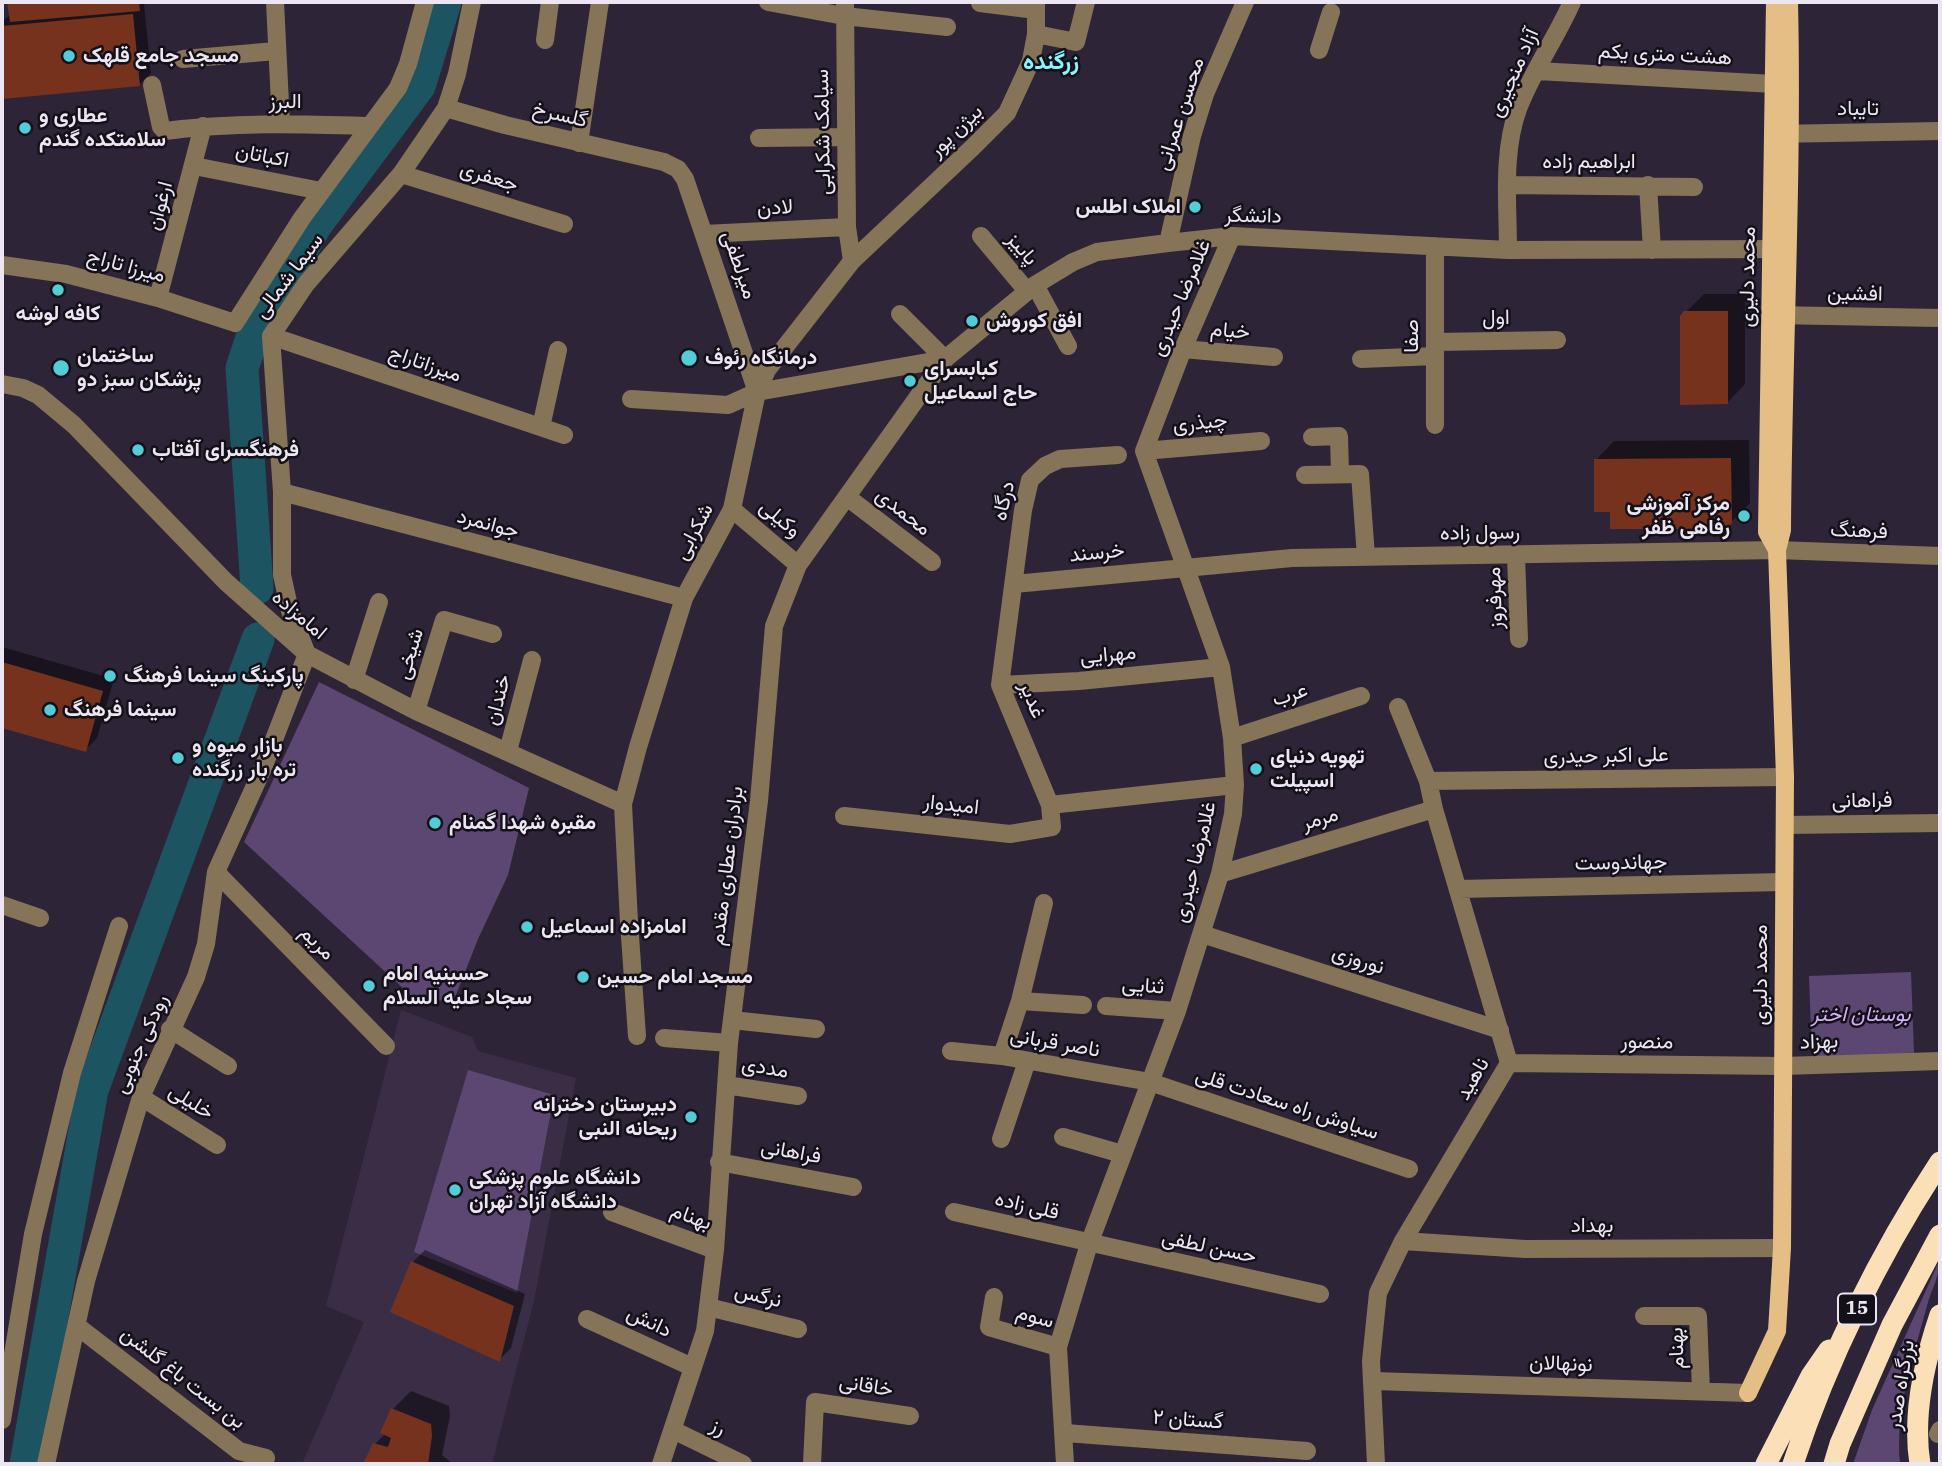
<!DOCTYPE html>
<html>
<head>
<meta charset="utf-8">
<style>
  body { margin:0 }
  #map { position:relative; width:1942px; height:1466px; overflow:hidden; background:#2d2537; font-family:"IBM Plex Serif",serif }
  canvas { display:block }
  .frame { position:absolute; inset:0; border:4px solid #ebe6f2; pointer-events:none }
</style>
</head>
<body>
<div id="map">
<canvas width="1942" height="1466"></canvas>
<div class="frame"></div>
</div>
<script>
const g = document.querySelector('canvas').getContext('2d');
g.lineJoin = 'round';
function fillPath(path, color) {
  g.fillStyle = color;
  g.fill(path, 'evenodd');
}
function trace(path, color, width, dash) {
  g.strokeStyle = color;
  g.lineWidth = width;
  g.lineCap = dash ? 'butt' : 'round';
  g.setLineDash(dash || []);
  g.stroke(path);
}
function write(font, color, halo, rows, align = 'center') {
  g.font = font + ' "IBM Plex Serif",Vazirmatn,serif';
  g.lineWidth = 5;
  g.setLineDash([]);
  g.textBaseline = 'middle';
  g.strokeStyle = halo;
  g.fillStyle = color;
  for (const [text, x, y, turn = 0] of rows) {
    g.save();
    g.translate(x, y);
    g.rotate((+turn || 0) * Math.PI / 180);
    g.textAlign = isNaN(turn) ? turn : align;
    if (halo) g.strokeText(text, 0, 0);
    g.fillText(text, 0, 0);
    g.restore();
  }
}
const built = new Path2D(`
  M 401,1010 L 472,1037 L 478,1051 L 576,1078 L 534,1301 L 492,1464 L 302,1464 L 364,1322 L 326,1306 Z`);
const green = new Path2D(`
  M 319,682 L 529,788 L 508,875 L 478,939 L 454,1000 L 417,1001 L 244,842 Z
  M 1911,972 L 1914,1054 L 1812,1058 L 1809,976 Z
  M 468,1070 L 554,1095 L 517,1293 L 414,1252 Z
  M 1940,1259 C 1940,1276 1931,1290 1927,1306 C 1913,1357 1895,1410 1900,1464 L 1853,1464 L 1872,1410 Z`);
const shadow = new Path2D(`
  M 9,2 L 146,2 L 144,4 L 151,73 L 139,85 L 2,97 L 2,21 L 10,15 Z
  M 1704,294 L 1745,294 L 1745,384 L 1727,403 L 1681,317 Z
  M 1749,440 L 1750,503 L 1726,527 L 1612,510 L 1596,460 L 1614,441 Z
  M 2,647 L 114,679 L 97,738 L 85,750 L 2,727 Z
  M 425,1250 L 525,1294 L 511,1348 L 499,1360 L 393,1311 L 413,1262 Z
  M 411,1391 L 449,1406 L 450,1416 L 442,1455 L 453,1464 L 365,1464 L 375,1444 L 386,1433 L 383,1432 L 393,1409 Z`);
const river = new Path2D(`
  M 257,588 L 242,368 L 254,332 L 315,226 L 419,86 L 445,2
  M 26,1464 L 92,1090 L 258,639`);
const building = new Path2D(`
  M 7,2 L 139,2 L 140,11 L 10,22 Z
  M 133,14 L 140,86 L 2,99 L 2,26 Z
  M 1684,311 L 1728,311 L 1728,404 L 1680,405 L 1680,316 Z
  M 1731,458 L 1732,523 L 1726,529 L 1610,529 L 1610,512 L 1594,512 L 1594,459 Z
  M 2,662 L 103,691 L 86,752 L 2,728 Z
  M 411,1261 L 514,1306 L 500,1362 L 390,1312 Z
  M 391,1408 L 431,1424 L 432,1436 L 428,1464 L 363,1464 L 373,1443 L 388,1447 L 391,1438 L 380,1433 Z`);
const minor = new Path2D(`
  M 275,2 L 281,124
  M 768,2 L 844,16 L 947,27
  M 845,2 L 847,227 L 852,261
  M 980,3 L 1036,10
  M 1036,34 L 1076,42 L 1086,2
  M 545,40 L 550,2
  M 1319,50 L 1331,12
  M 183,59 L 276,51
  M 1537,71 L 1774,84 L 1789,83
  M 152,85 L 161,127 L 165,131 C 232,122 300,124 367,126
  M 446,108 L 505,125 L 664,162 L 678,169 L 685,179 L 757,392
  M 1775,134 L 1940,131
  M 759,138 L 846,137
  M 579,143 L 600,2
  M 194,166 L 321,191
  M 401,174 L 564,224
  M 1507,185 L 1694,187
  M 1648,185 L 1652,250
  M 704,234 L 847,227
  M 981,236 L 1027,291
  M 1168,243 L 1192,136 L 1205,94 L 1245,2
  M 1435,246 L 1435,425
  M 1508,250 C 1508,204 1502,153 1518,109 C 1532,72 1556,38 1572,2
  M 2,265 L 66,274 L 158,298 L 235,323 L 302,218 L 398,88 L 408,64 L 425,2
  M 1035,285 L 1068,346
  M 158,298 L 203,126
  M 900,314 L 945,359
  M 1772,315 L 1940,318
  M 271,336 L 564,435
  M 1435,342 L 1557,340
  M 1183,349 L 1274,357
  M 1361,359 L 1435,356
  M 2,384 L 23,388 L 38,395 L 74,425 L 226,582 L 307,654 L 416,711 L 623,804
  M 631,399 L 728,405 L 757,392 L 945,359 L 1035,285 L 1073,262 L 1097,252 L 1168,243 L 1232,236 L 1508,250 L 1787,249
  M 541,427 L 558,350
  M 1312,437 L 1339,436 L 1340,474
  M 1144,451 L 1261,441
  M 1305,475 L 1360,474 L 1366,557
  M 282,492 L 684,598
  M 847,497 L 932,562
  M 732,509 L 798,565
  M 1516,555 L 1519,639
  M 1014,584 L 1292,558 L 1777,550 L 1940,556
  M 354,680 L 379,602
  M 1000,685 L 1079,681 L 1221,667
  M 416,711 L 444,620 L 493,634
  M 1232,738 L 1361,696
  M 508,751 L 532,660
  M 1428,781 L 1785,777
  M 1050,805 L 1235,785
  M 844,816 L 1010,834 L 1052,827 L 1050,805 L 1000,685 L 1023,510 L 1030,480 L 1045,466 L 1060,459 L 1118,455
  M 1785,825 L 1940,823
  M 216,872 L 386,1046
  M 1220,874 L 1434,809
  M 1458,889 L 1784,882
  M 2,905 L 40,918
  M 1202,934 L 1500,1030
  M 1020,1001 L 1083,1005
  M 1106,1006 L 1177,1011
  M 732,1020 L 816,1029
  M 170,1029 L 228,1066
  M 637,1036 L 629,922 L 623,804 L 638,747 L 684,598 L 732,509 L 757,392 L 767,370 L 852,261 L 973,147 L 1007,113 L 1031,61 L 1036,34 L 1036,2
  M 664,1038 L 729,1043
  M 951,1051 L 1002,1056 L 1150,1082 L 1409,1169
  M 1002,1056 L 1020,1001 L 1044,903
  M 1509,1063 L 1783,1066 L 1940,1061
  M 726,1085 L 798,1096
  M 141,1097 L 217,1145
  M 1063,1137 L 1122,1154
  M 1001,1139 L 1027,1061
  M 719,1162 L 853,1187
  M 612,1212 L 715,1250
  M 954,1212 L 1320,1294
  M 1403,1241 L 1525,1249 L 1782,1248
  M 994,1297 L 989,1327 L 1058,1347
  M 708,1307 L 798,1329
  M 1644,1316 L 1698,1316 L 1701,1391
  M 587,1319 L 692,1367
  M 77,1326 L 239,1451 L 266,1458
  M 1374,1381 L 1748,1393
  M 2,1420 L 33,1234 L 72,1073 L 119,926
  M 673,1430 L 743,1464
  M 1940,1430 L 1938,1434 L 1940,1434
  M 1065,1433 L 1307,1451
  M 46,1464 L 86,1281 L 141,1097 L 196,977 L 206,944 L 216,872 L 263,768 L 307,654 L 290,611 L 282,575 L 282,492 L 271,336 L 306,284 L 401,174 L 446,108 L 457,74 L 472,2
  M 661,1464 L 705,1331 L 708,1307 L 715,1250 L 729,1043 L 759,801 L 774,626 L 798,565 L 945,359
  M 812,1464 L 815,1402 L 910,1416
  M 1065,1464 L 1058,1347 L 1089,1244 L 1177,1011 L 1220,874 L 1233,814 L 1235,785 L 1232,738 L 1221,667 L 1144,451 L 1183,349 L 1232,236
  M 1376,1464 L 1371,1361 L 1378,1293 L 1403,1241 L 1509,1063 L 1434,809 L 1428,781 L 1398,707`);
const major = new Path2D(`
  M 1775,2 C 1774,179 1768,355 1767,532 L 1777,550
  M 1748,1393 L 1777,1331 L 1782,1248 L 1785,777 L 1777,550 L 1782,530 C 1783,354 1793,178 1789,2`);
const highway = new Path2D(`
  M 1766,1464 L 1811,1376 L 1829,1350
  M 1793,1464 C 1827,1360 1880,1253 1940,1162
  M 1834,1464 L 1840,1444 L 1892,1325 L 1940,1235
  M 1920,1464 C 1912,1414 1924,1362 1940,1315`);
const markers = [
  [69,56,7,"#52ccd6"],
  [25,128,7,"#52ccd6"],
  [1195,207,7,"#52ccd6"],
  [58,290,7,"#52ccd6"],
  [972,321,7,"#52ccd6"],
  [689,358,9,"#52ccd6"],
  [61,368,9,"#52ccd6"],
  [910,381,7,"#52ccd6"],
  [138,450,7,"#52ccd6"],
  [1744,516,7,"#52ccd6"],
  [110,676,7,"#52ccd6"],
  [50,710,7,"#52ccd6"],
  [178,758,7,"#52ccd6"],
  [1256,769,7,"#52ccd6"],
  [435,823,7,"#52ccd6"],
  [527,927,7,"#52ccd6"],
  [583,977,7,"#52ccd6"],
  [369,986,7,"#52ccd6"],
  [691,1117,7,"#52ccd6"],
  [455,1190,7,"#52ccd6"]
];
const shields = [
  [1857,1309,38]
];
const shieldNames = [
  ["15",1857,1309]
];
const streetNames = [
  ["هشت متری یکم",1665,55,3],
  ["آزاد منجیری",1514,73,-66],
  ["البرز",285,102],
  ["تایباد",1858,109],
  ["محسن عمرانی",1180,114,-72],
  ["گلسرخ",560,115,13],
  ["بیژن پور",956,131,-44],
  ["سیامک شکرابی",823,132,-91],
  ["اکباتان",262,156,11],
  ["ابراهیم زاده",1589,162],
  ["جعفری",489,177,17],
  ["ارغوان",160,206,-75],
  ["لادن",775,208,-3],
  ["دانشگر",1253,216,1],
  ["پاییز",1022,249,50],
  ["میرلطفی",739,265,71],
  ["میرزا تاراج",126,266,15],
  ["سیما شمالی",289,276,-53],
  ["محمد دلیری",1748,277,-89],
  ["افشین",1855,294,1],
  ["غلامرضا حیدری",1181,298,-67],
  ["اول",1496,318,-1],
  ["خیام",1230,331,5],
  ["صفا",1412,336,-90],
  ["میرزاتاراج",425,364,19],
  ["چیذری",1200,423,-5],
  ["درگاه",1004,501,-77],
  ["محمدی",903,512,38],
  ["وکیلی",780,519,40],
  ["جوانمرد",488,524,15],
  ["فرهنگ",1859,531,2],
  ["شکرابی",694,532,-62],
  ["رسول زاده",1480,533,-1],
  ["خرسند",1097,553,-5],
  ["مهرفروز",1495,598,-92],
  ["امامزاده",299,615,40],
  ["شیخی",410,654,-73],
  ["مهرایی",1108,655,-5],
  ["عرب",1290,695,-18],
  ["خندان",498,700,-75],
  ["غدیر",1032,700,69],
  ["علی اکبر حیدری",1606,756,-1],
  ["فراهانی",1862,801,-1],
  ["امیدوار",951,805,6],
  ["مرمر",1320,819,-17],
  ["غلامرضا حیدری",1195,862,-76],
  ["جهاندوست",1621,863,-1],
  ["برادران عطاری مقدم",727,866,-83],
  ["مریم",317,943,45],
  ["نوروزی",1358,960,18],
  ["محمد دلیری",1761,975,-90],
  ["ثنایی",1143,986,4],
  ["منصور",1647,1042,1],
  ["بهزاد",1819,1042,-2],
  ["ناصر قربانی",1055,1043,10],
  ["رودکی جنوبی",141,1044,-66],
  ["مددی",765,1068,9],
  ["ناهید",1473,1079,-60],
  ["خلیلی",191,1102,32],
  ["سیاوش راه سعادت قلی",1287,1104,18],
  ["فراهانی",791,1152,10],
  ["قلی زاده",1027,1206,13],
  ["بهنام",691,1217,20],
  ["بهداد",1592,1226],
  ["حسن لطفی",1209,1247,12],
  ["نرگس",758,1296,13],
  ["سوم",1035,1317,16],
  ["دانش",649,1322,25],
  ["بهنام",1677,1348,-92],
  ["نونهالان",1561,1364,2],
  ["بن بست باغ گلشن",183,1378,38],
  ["بزرگراه صدر",1901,1385,-81],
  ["خاقانی",866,1386,9],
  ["گستان ۲",1188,1420,4],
  ["رز",718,1427,26]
];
const poiNames = [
  ["مسجد جامع قلهک",83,56],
  ["عطاری و",39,116],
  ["سلامتکده گندم",39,140],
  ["املاک اطلس",1181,207,"right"],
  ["کافه لوشه",58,314,"center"],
  ["افق کوروش",986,321],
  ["ساختمان",77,356],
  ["پزشکان سبز دو",77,380],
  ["درمانگاه رئوف",705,358],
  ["کبابسرای",924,369],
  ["حاج اسماعیل",924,393],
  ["فرهنگسرای آفتاب",152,450],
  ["مرکز آموزشی",1730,504,"right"],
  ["رفاهی ظفر",1730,528,"right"],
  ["پارکینگ سینما فرهنگ",124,676],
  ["سینما فرهنگ",64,710],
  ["بازار میوه و",192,746],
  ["تره بار زرگنده",192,770],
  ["تهویه دنیای",1270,757],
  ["اسپیلت",1270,781],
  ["مقبره شهدا گمنام",449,823],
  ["امامزاده اسماعیل",541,927],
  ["حسینیه امام",383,974],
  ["سجاد علیه السلام",383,998],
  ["مسجد امام حسین",597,977],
  ["دبیرستان دخترانه",677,1105,"right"],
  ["ریحانه النبی",677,1129,"right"],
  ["دانشگاه علوم پزشکی",469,1178],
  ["دانشگاه آزاد تهران",469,1202]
];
const parkNames = [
  ["بوستان اختر",1861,1015]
];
const neighbourhoodNames = [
  ["زرگنده",1051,62]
];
fillPath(built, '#392e45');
fillPath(green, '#5c4773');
fillPath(shadow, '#0007');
trace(river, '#1c5561', 33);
fillPath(building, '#77321e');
trace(minor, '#867458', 18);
trace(major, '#e4be84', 18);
trace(highway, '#fbdfb7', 21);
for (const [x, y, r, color] of markers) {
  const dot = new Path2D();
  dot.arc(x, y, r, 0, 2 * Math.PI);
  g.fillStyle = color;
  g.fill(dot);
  trace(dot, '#141018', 2.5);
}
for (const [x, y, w] of shields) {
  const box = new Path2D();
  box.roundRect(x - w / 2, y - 15.5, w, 31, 5);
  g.fillStyle = '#141018';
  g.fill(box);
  trace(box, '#ebe6f2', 2);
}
write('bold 19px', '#ebe6f2', null, shieldNames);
write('21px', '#ebe6f2', '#141018', streetNames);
write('bold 21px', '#ebe6f2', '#141018', poiNames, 'left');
write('italic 21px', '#d2b0f7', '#141018', parkNames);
write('bold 23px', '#89f5fe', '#141018', neighbourhoodNames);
</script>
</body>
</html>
